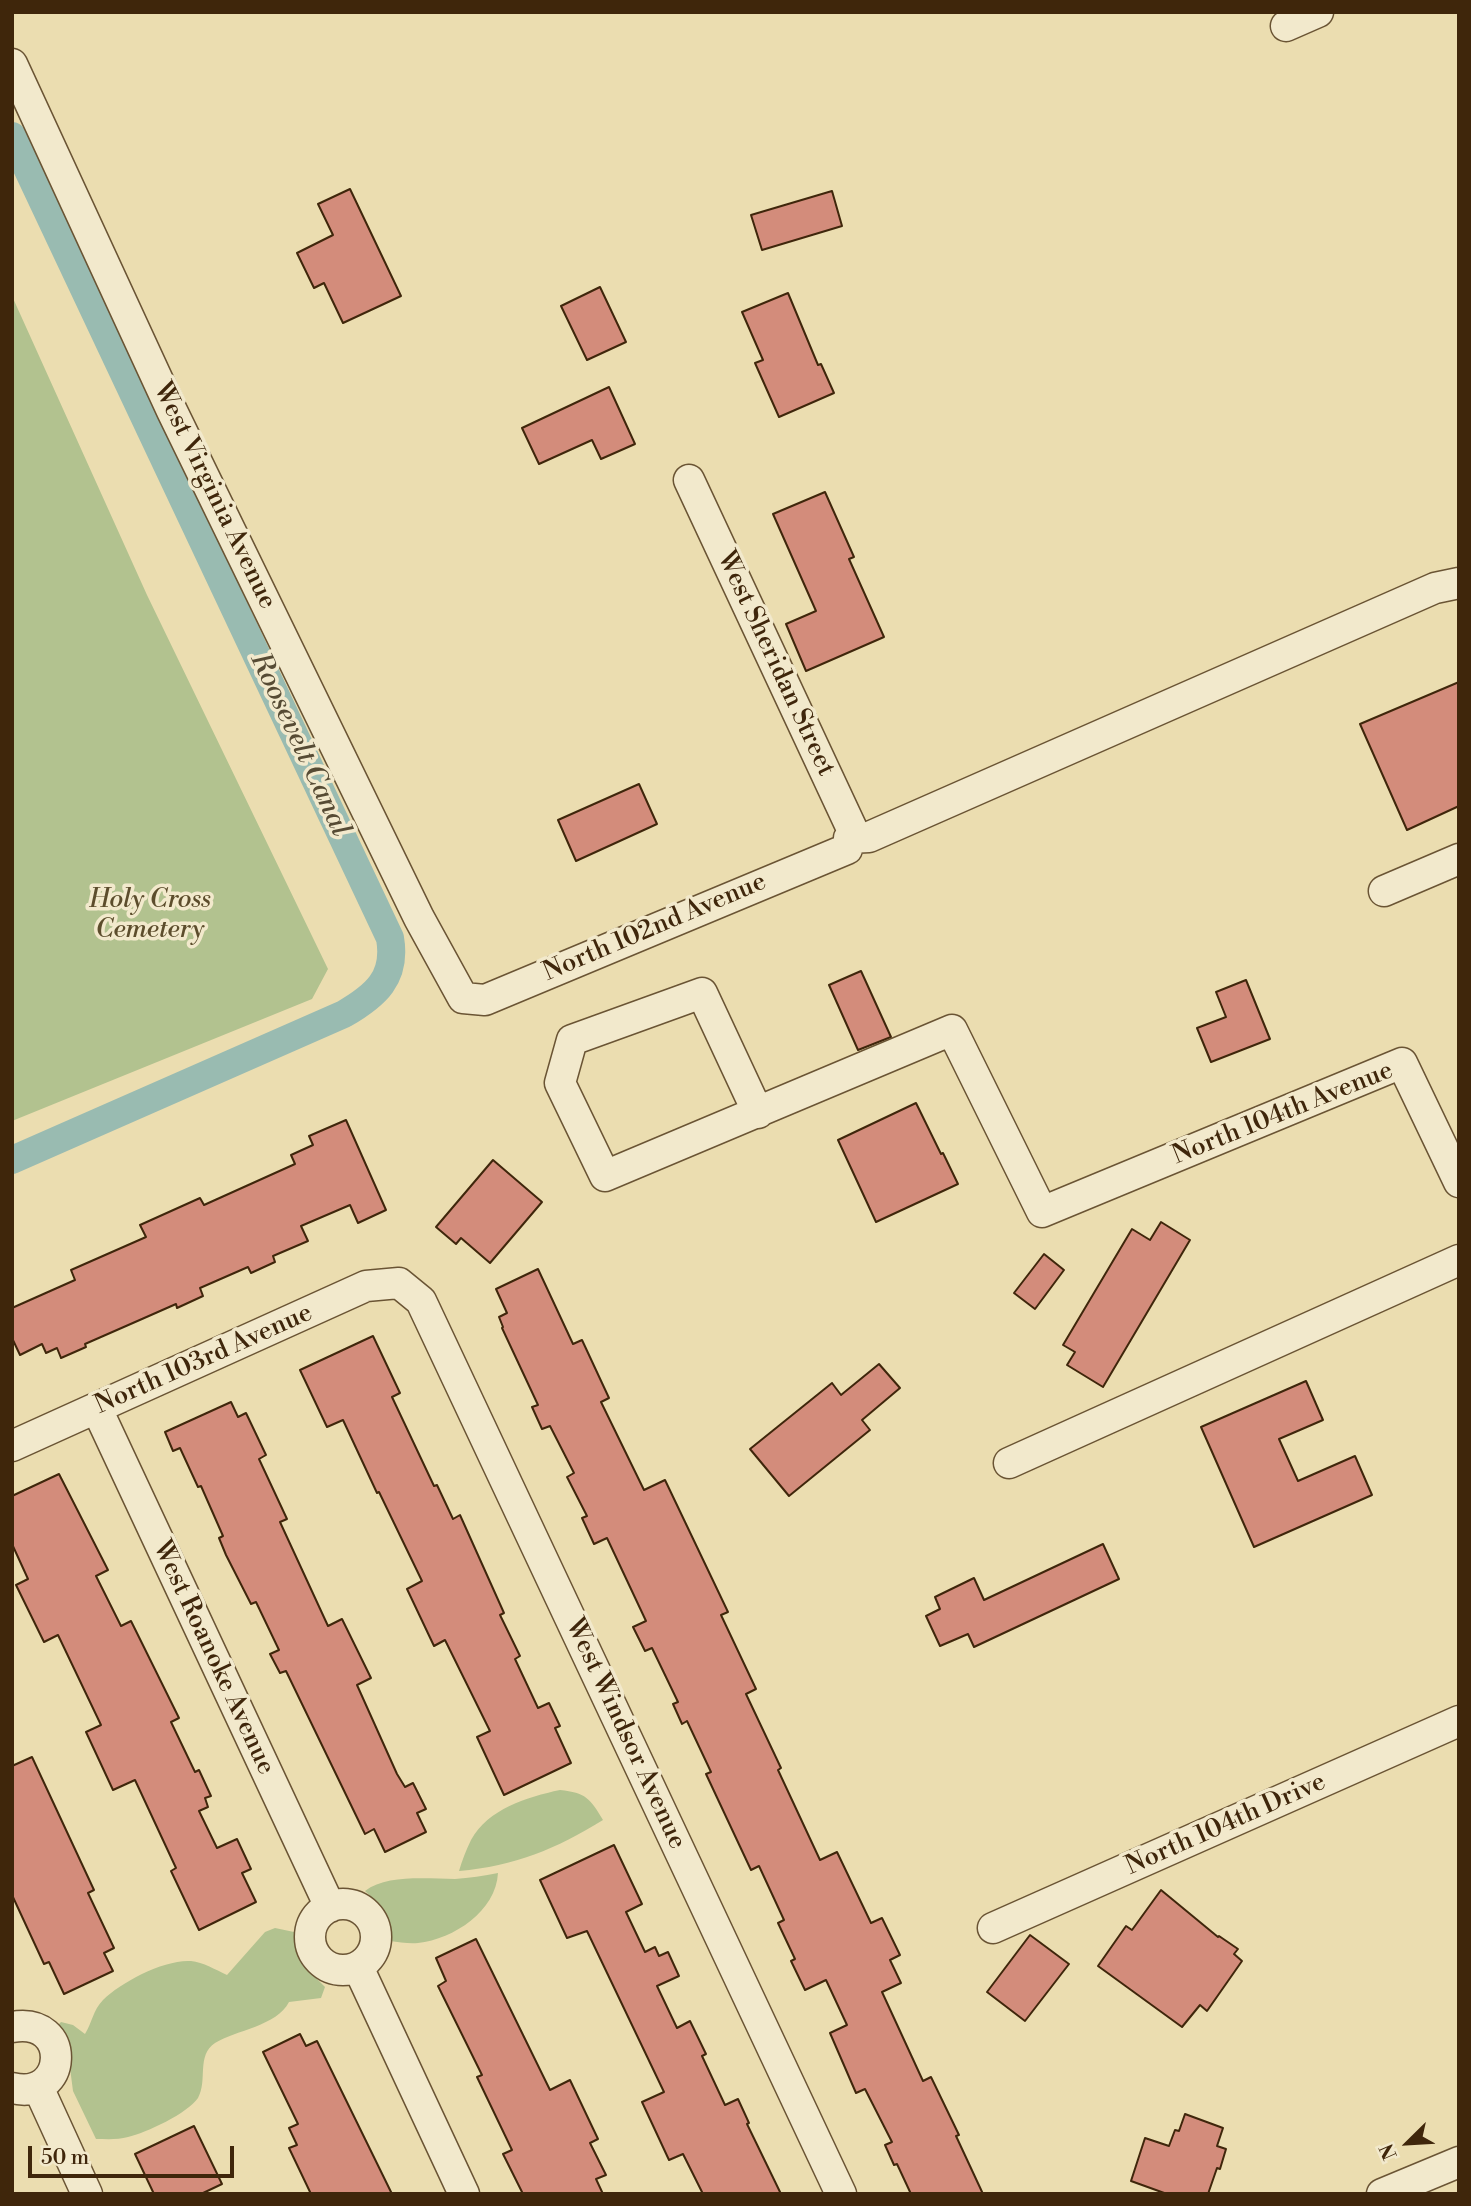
<!DOCTYPE html>
<html>
<head>
<meta charset="utf-8">
<style>
  body { margin:0 }
  #map { position:relative; width:1471px; height:2206px; overflow:hidden; background:#ebddb0; font-family:"Libre Bodoni",serif }
  canvas { display:block }
  .frame { position:absolute; inset:0; border:14px solid #3f260b; pointer-events:none }
  .north { position:absolute; left:1373px; top:2108px; width:70px; height:70px; -webkit-text-stroke:5px #f2e9cc; paint-order:stroke; rotate:246deg; font-size:19px; font-weight:700; line-height:28px; text-align:center; color:#3f260b }
  .north::after { content:''; display:block; margin:auto; width:24px; height:32px; background:#3f260b; clip-path:polygon(50% 0,100% 100%,50% 72%,0 100%) }
  .scale { position:absolute; left:28px; top:2146px; width:206px; height:32px; box-sizing:border-box; border:4px solid #3f260b; border-top:0; padding-left:9px; font-size:21px; line-height:24px; white-space:nowrap; color:#3f260b; -webkit-text-stroke:5px #f2e9cc; paint-order:stroke }
</style>
</head>
<body>
<div id="map">
<canvas width="1471" height="2206"></canvas>
<div class="frame"></div>
<div class="north">N</div>
<div class="scale">50 m</div>
</div>
<script>
const g = document.querySelector('canvas').getContext('2d');
g.lineJoin = 'round';
function fillPath(path, color) {
  g.fillStyle = color;
  g.fill(path, 'evenodd');
}
function trace(path, color, width, dash) {
  g.strokeStyle = color;
  g.lineWidth = width;
  g.lineCap = dash ? 'butt' : 'round';
  g.setLineDash(dash || []);
  g.stroke(path);
}
function write(font, color, halo, rows, align = 'center') {
  g.font = font + ' "Libre Bodoni",serif';
  g.lineWidth = 7;
  g.setLineDash([]);
  g.textBaseline = 'middle';
  g.strokeStyle = halo;
  g.fillStyle = color;
  for (const [text, x, y, turn = 0] of rows) {
    g.save();
    g.translate(x, y);
    g.rotate((+turn || 0) * Math.PI / 180);
    g.textAlign = isNaN(turn) ? turn : align;
    if (halo) g.strokeText(text, 0, 0);
    g.fillText(text, 0, 0);
    g.restore();
  }
}
const green = new Path2D(`
  M 12,296 L 147,595 L 328,969 L 312,999 L 12,1121 Z
  M 560,1790 C 586,1793 590,1798 603,1820 C 556,1849 515,1866 459,1871 C 462,1861 466,1850 471,1840 C 488,1809 527,1797 560,1790 Z
  M 498,1873 C 496,1911 454,1939 418,1943 C 409,1944 399,1942 390,1941 C 387,1920 381,1906 365,1891 C 387,1874 428,1879 455,1879 C 469,1878 484,1876 498,1873 Z
  M 275,1928 L 294,1932 L 297,1949 L 307,1969 L 325,1987 L 321,1998 L 289,2002 C 277,2026 236,2030 215,2043 C 196,2056 208,2080 198,2098 C 188,2113 146,2133 128,2137 C 118,2140 106,2139 96,2139 L 73,2091 L 67,2045 L 58,2025 L 61,2022 L 73,2025 L 85,2034 C 92,2023 93,2010 103,2000 C 121,1982 165,1959 191,1961 C 203,1962 216,1970 227,1975 L 265,1932 Z`);
const canal = new Path2D(`
  M 12,136 L 390,938 C 397,978 375,996 344,1014 L 12,1160`);
const building = new Path2D(`
  M 350,189 L 401,296 L 343,323 L 324,283 L 314,288 L 297,253 L 333,235 L 318,204 Z
  M 832,191 L 842,226 L 762,250 L 751,215 Z
  M 600,287 L 626,342 L 587,360 L 561,306 Z
  M 788,293 L 818,365 L 821,364 L 834,393 L 779,417 L 755,363 L 763,360 L 742,312 Z
  M 609,387 L 635,444 L 601,459 L 592,440 L 539,464 L 522,428 Z
  M 825,492 L 854,557 L 849,559 L 884,637 L 806,671 L 786,624 L 816,611 L 773,514 Z
  M 1459,682 L 1459,806 L 1407,830 L 1360,724 Z
  M 639,784 L 657,824 L 576,861 L 558,820 Z
  M 861,971 L 891,1037 L 858,1050 L 829,985 Z
  M 1246,980 L 1270,1039 L 1211,1062 L 1197,1028 L 1226,1017 L 1216,992 Z
  M 916,1103 L 941,1154 L 943,1153 L 958,1184 L 876,1222 L 838,1140 Z
  M 346,1120 L 386,1210 L 358,1223 L 350,1205 L 301,1226 L 308,1241 L 273,1256 L 275,1262 L 251,1273 L 248,1267 L 200,1288 L 203,1296 L 177,1308 L 176,1304 L 142,1319 L 85,1344 L 86,1347 L 61,1358 L 57,1348 L 46,1353 L 42,1344 L 20,1355 L 12,1338 L 12,1308 L 75,1280 L 71,1270 L 146,1237 L 140,1225 L 200,1198 L 204,1205 L 295,1164 L 291,1155 L 313,1145 L 309,1136 Z
  M 493,1160 L 542,1202 L 490,1263 L 461,1238 L 456,1244 L 436,1227 Z
  M 1161,1222 L 1190,1240 L 1103,1387 L 1067,1365 L 1075,1352 L 1063,1345 L 1132,1229 L 1150,1240 Z
  M 1044,1254 L 1064,1270 L 1035,1309 L 1014,1293 Z
  M 538,1269 L 573,1344 L 582,1340 L 609,1398 L 601,1402 L 644,1490 L 665,1480 L 728,1612 L 721,1615 L 756,1689 L 746,1694 L 781,1768 L 778,1770 L 820,1860 L 837,1852 L 871,1923 L 882,1918 L 900,1955 L 890,1960 L 901,1983 L 882,1992 L 923,2081 L 931,2077 L 959,2135 L 956,2136 L 983,2194 L 911,2194 L 897,2164 L 894,2165 L 885,2145 L 892,2142 L 865,2089 L 856,2093 L 830,2033 L 847,2025 L 826,1980 L 805,1990 L 791,1961 L 795,1959 L 778,1923 L 784,1920 L 759,1866 L 751,1870 L 706,1774 L 711,1772 L 687,1721 L 682,1724 L 673,1704 L 678,1702 L 652,1648 L 645,1651 L 633,1627 L 646,1621 L 607,1538 L 594,1544 L 582,1518 L 587,1516 L 567,1477 L 574,1473 L 550,1426 L 542,1429 L 532,1407 L 538,1405 L 502,1328 L 503,1327 L 499,1317 L 507,1313 L 496,1289 Z
  M 373,1336 L 400,1393 L 392,1397 L 434,1486 L 437,1485 L 453,1519 L 460,1515 L 504,1613 L 500,1615 L 520,1656 L 515,1659 L 538,1708 L 549,1703 L 560,1726 L 555,1728 L 571,1763 L 504,1795 L 477,1737 L 490,1731 L 445,1640 L 434,1646 L 407,1589 L 422,1581 L 379,1492 L 377,1493 L 343,1420 L 327,1427 L 300,1370 Z
  M 879,1364 L 900,1388 L 862,1420 L 870,1430 L 789,1496 L 750,1449 L 832,1383 L 841,1395 Z
  M 1306,1381 L 1323,1420 L 1279,1439 L 1298,1481 L 1355,1456 L 1372,1495 L 1254,1547 L 1201,1427 Z
  M 231,1402 L 238,1417 L 246,1413 L 266,1455 L 259,1459 L 287,1519 L 280,1522 L 328,1626 L 342,1619 L 371,1678 L 357,1685 L 397,1774 L 405,1787 L 413,1783 L 426,1809 L 417,1813 L 426,1832 L 385,1852 L 374,1829 L 365,1834 L 286,1671 L 280,1673 L 270,1654 L 279,1650 L 256,1602 L 251,1604 L 226,1555 L 219,1538 L 223,1536 L 201,1486 L 198,1487 L 180,1448 L 173,1451 L 165,1432 Z
  M 59,1474 L 108,1570 L 96,1576 L 121,1626 L 131,1621 L 179,1718 L 171,1722 L 195,1772 L 199,1770 L 211,1796 L 205,1798 L 208,1807 L 199,1811 L 217,1848 L 237,1839 L 251,1869 L 242,1873 L 256,1902 L 199,1930 L 171,1871 L 176,1868 L 135,1780 L 113,1790 L 86,1732 L 101,1725 L 58,1635 L 44,1642 L 16,1585 L 28,1579 L 12,1544 L 12,1496 Z
  M 1103,1544 L 1119,1579 L 974,1647 L 968,1634 L 940,1646 L 926,1616 L 940,1609 L 935,1597 L 974,1578 L 984,1600 Z
  M 32,1757 L 94,1890 L 88,1893 L 114,1948 L 104,1953 L 113,1971 L 64,1994 L 49,1962 L 44,1964 L 12,1895 L 12,1766 Z
  M 614,1845 L 642,1904 L 626,1912 L 645,1952 L 655,1947 L 659,1956 L 668,1952 L 679,1976 L 657,1986 L 677,2028 L 690,2021 L 706,2054 L 702,2056 L 725,2105 L 738,2099 L 749,2123 L 747,2124 L 781,2194 L 703,2194 L 683,2154 L 669,2160 L 642,2102 L 664,2092 L 587,1931 L 567,1938 L 540,1880 Z
  M 1161,1890 L 1218,1937 L 1219,1936 L 1238,1949 L 1234,1954 L 1242,1961 L 1207,2011 L 1200,2005 L 1182,2027 L 1098,1966 L 1126,1926 L 1132,1930 Z
  M 1030,1935 L 1069,1964 L 1025,2021 L 987,1992 Z
  M 476,1939 L 550,2090 L 570,2080 L 598,2139 L 590,2143 L 606,2175 L 596,2179 L 603,2194 L 523,2194 L 503,2154 L 512,2150 L 477,2077 L 482,2075 L 438,1986 L 446,1981 L 436,1958 Z
  M 300,2034 L 306,2046 L 317,2041 L 392,2194 L 311,2194 L 289,2148 L 297,2145 L 289,2128 L 298,2124 L 263,2052 Z
  M 1185,2114 L 1223,2128 L 1217,2146 L 1226,2149 L 1220,2169 L 1217,2168 L 1208,2194 L 1167,2194 L 1131,2181 L 1145,2138 L 1169,2146 L 1175,2130 L 1179,2131 Z
  M 194,2126 L 222,2184 L 201,2194 L 154,2194 L 135,2154 Z`);
const minor = new Path2D(`
  M 1286,26 L 1318,12
  M 12,64 L 172,411 L 419,918 L 463,998 L 485,1000 L 847,849 L 852,829 L 689,480
  M 849,838 L 869,837 L 1435,588 L 1459,583
  M 1384,891 L 1459,859
  M 758,1113 L 702,993 L 572,1040 L 560,1083 L 605,1176 L 952,1030 L 1042,1212 L 1402,1063 L 1459,1182
  M 97,1409 L 330,1907
  M 12,1446 L 366,1286 L 399,1283 L 421,1301 L 841,2194
  M 1009,1463 L 1459,1260
  M310 1937a33 33 0 1 1 66 0a33 33 0 1 1-66 0Z
  M 993,1928 L 1459,1721
  M 358,1967 L 464,2194
  M 12,2027 C 73,2016 68,2102 12,2088
  M 38,2087 L 87,2194
  M 1382,2194 L 1459,2162`);
const streetNames = [
  ["West Virginia Avenue",214,496,64],
  ["West Sheridan Street",775,664,65],
  ["North 102nd Avenue",655,928,-23],
  ["North 104th Avenue",1283,1114,-22],
  ["North 103rd Avenue",204,1360,-24],
  ["West Roanoke Avenue",213,1658,65],
  ["West Windsor Avenue",625,1734,65],
  ["North 104th Drive",1226,1825,-24]
];
const parkNames = [
  ["Holy Cross",150,901],
  ["Cemetery",150,931]
];
const waterNames = [
  ["Roosevelt Canal",299,745,65]
];
fillPath(green, '#b2c28f');
trace(canal, '#99bbb1', 28);
fillPath(building, '#d38c7b');
trace(building, '#3f260b', 2);
trace(minor, '#6a5434', 33);
trace(minor, '#f2e9cc', 30);
write('26px', '#3f260b', '#f2e9cc', streetNames);
write('italic 26px', '#5c4d2c', '#f2e9cc', parkNames);
write('italic 28px', '#564b34', '#f2e9cc', waterNames);
</script>
</body>
</html>
